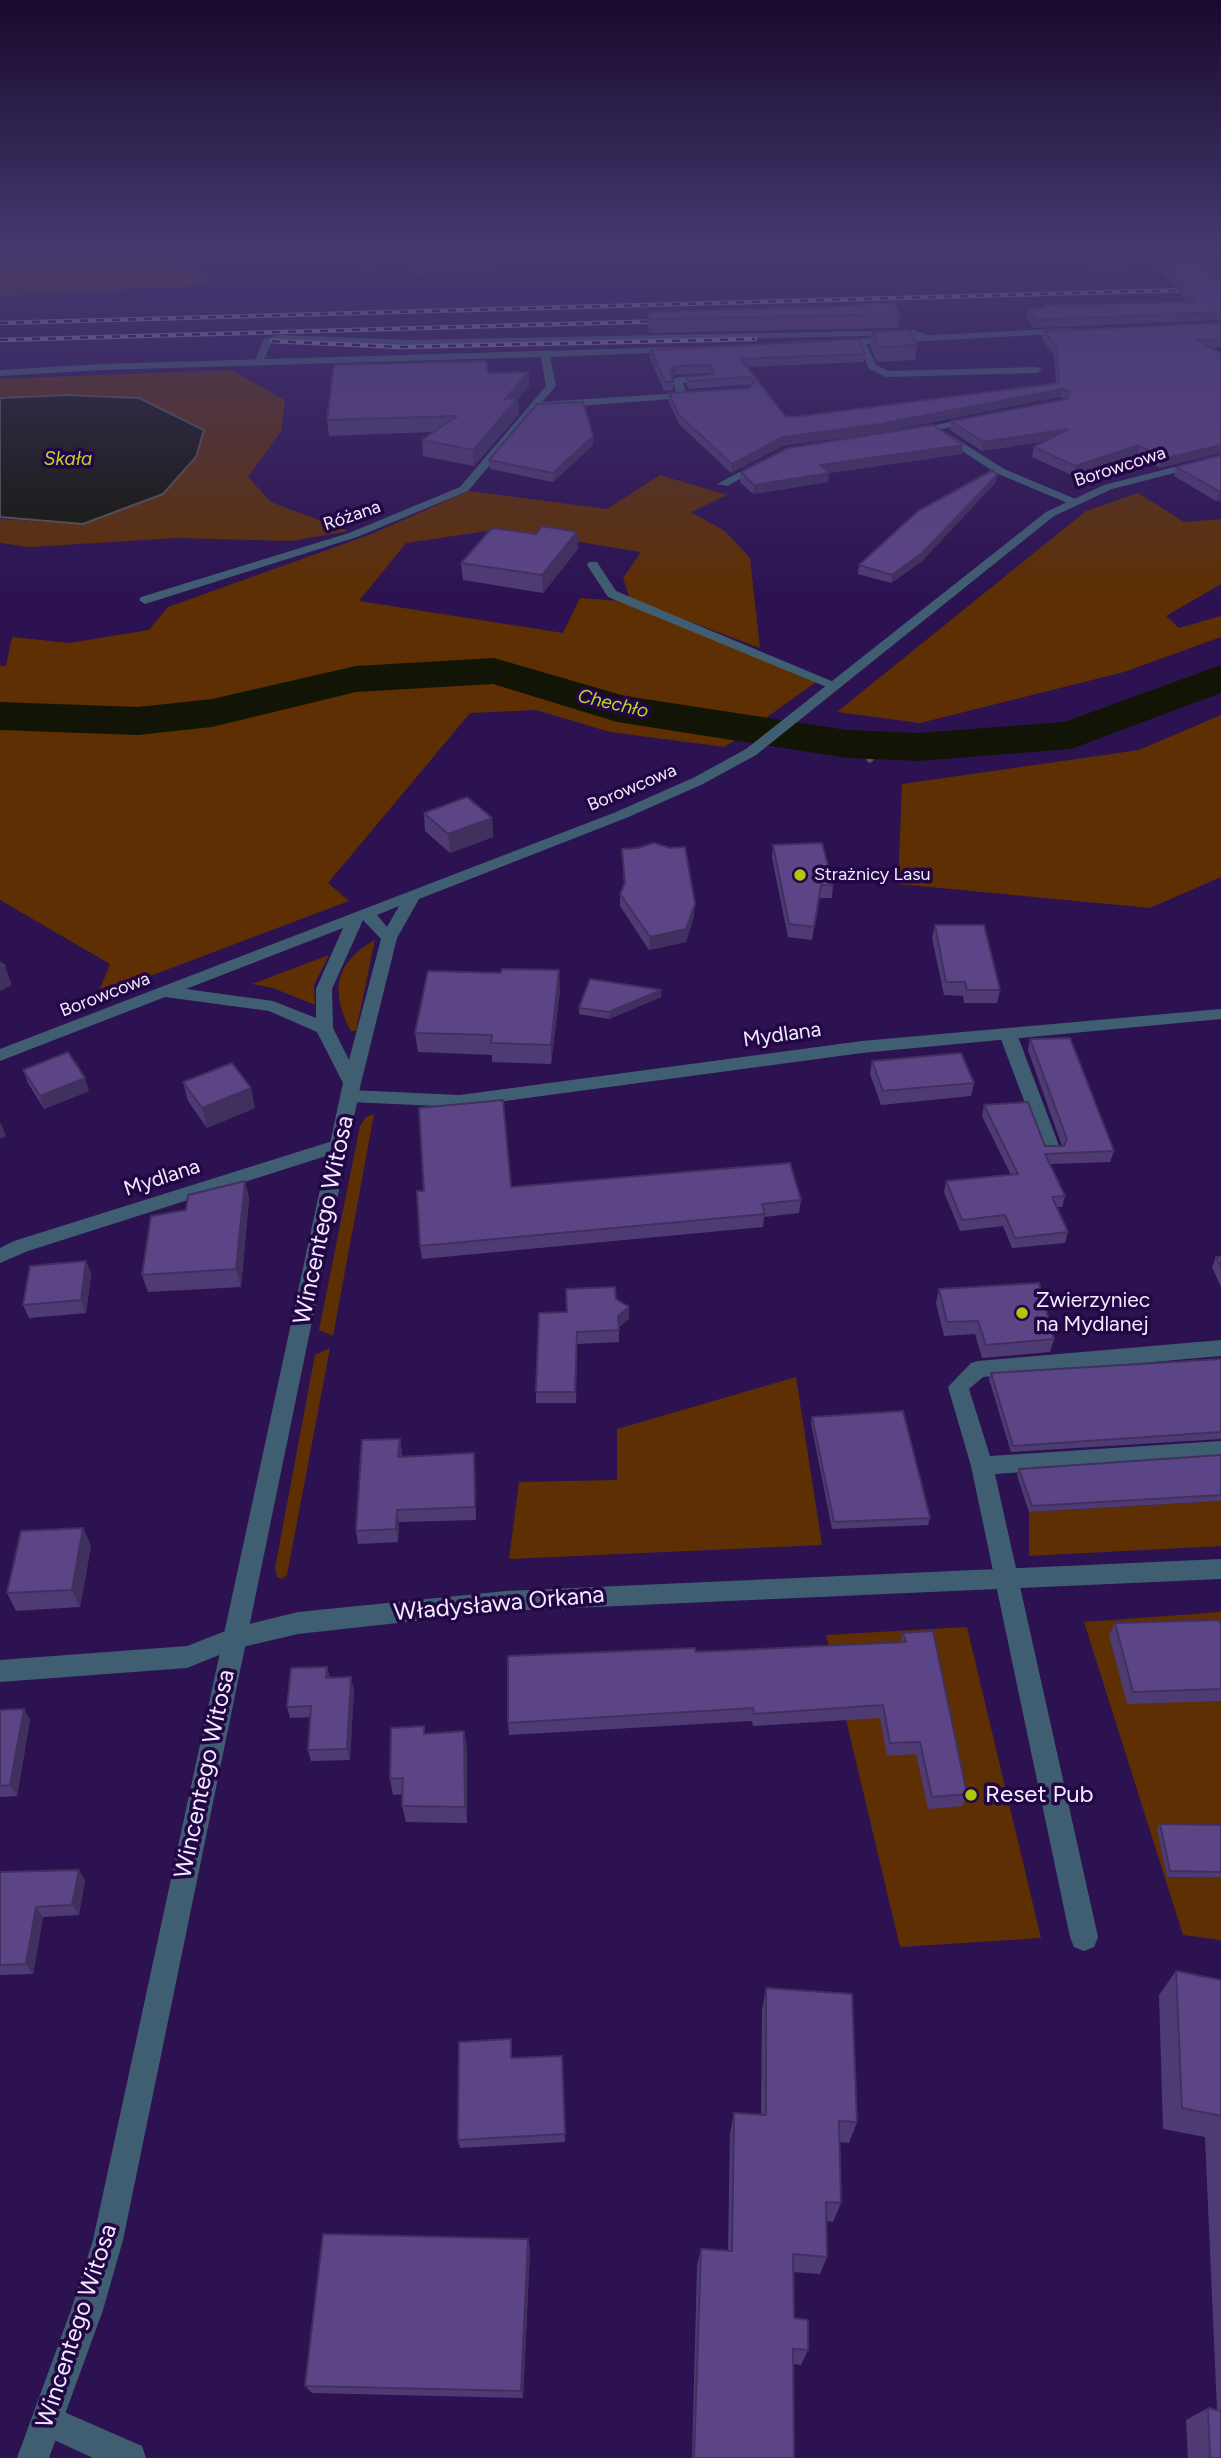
<!DOCTYPE html>
<html>
<head>
<meta charset="utf-8">
<style>
  body { margin:0 }
  canvas { display:block; background:#2c1251 }
</style>
</head>
<body>
<canvas width="1221" height="2458"></canvas>
<script>
const g = document.querySelector('canvas').getContext('2d');
g.lineJoin = 'round';
function fillPath(path, color) {
  g.fillStyle = color;
  g.fill(path, 'evenodd');
}
function trace(path, color, width, dash) {
  g.strokeStyle = color;
  g.lineWidth = width;
  g.lineCap = dash ? 'butt' : 'round';
  g.setLineDash(dash || []);
  g.stroke(path);
}
function write(font, color, halo, rows, align = 'center') {
  g.font = font + ' Figtree,sans-serif';
  g.lineWidth = 7;
  g.setLineDash([]);
  g.textBaseline = 'middle';
  g.strokeStyle = halo;
  g.fillStyle = color;
  for (const [text, x, y, turn = 0] of rows) {
    g.save();
    g.translate(x, y);
    g.rotate((+turn || 0) * Math.PI / 180);
    g.textAlign = isNaN(turn) ? turn : align;
    if (halo) g.strokeText(text, 0, 0);
    g.fillText(text, 0, 0);
    g.restore();
  }
}
const green = new Path2D(`
  M 0,253 L 172,253 L 208,275 L 204,285 L 0,296 Z
  M 1081,253 L 1117,253 L 1125,265 L 1088,265 Z
  M 231,370 L 285,400 L 281,431 L 248,477 L 271,502 L 348,531 L 292,541 L 177,538 L 30,547 L 0,543 L 0,519 L 83,524 L 204,430 L 139,398 L 66,395 L 0,398 L 0,379 Z
  M 660,475 L 727,495 L 691,512 L 725,531 L 750,558 L 760,648 L 630,599 L 623,578 L 641,552 L 500,529 L 406,543 L 359,601 L 563,633 L 580,598 L 621,601 L 816,682 L 725,747 L 610,732 L 536,710 L 470,713 L 328,883 L 349,901 L 97,996 L 110,964 L 0,900 L 0,666 L 6,666 L 12,637 L 69,643 L 149,630 L 168,607 L 369,535 L 469,491 L 607,509 Z
  M 1138,493 L 1184,522 L 1221,519 L 1221,584 L 1166,616 L 1179,628 L 1221,616 L 1221,637 L 1124,672 L 920,723 L 837,712 L 1086,511 Z
  M 1221,715 L 1221,877 L 1150,908 L 898,884 L 902,784 L 1139,750 Z
  M 375,940 L 356,1031 L 351,1031 C 330,991 334,963 375,940 Z
  M 329,955 L 314,985 L 315,1005 L 273,988 L 252,984 Z
  M 374,1114 L 333,1336 L 319,1330 L 360,1126 L 366,1117 Z
  M 330,1348 L 287,1575 L 282,1579 L 277,1577 L 275,1568 L 315,1355 Z
  M 796,1377 L 822,1545 L 509,1559 L 519,1482 L 617,1480 L 617,1429 Z
  M 1221,1501 L 1221,1546 L 1029,1556 L 1029,1512 Z
  M 1221,1612 L 1221,1940 L 1183,1935 L 1084,1622 Z
  M 967,1627 L 1041,1938 L 900,1947 L 826,1635 Z`);
const water = new Path2D(`
  M 66,395 L 139,398 L 204,430 L 196,457 L 163,494 L 83,524 L 0,517 L 0,398 Z`);
const stream = new Path2D(`
  M 864,745 L 870,759`);
const river = new Path2D(`
  M 494,658 L 625,696 L 847,730 L 918,733 L 1064,722 L 1221,665 L 1221,693 L 1071,749 L 918,761 L 847,758 L 617,722 L 493,684 L 356,692 L 212,727 L 138,735 L 0,730 L 0,702 L 138,707 L 212,699 L 356,666 Z`);
const service = new Path2D(`
  M 561,253 L 570,253 L 575,260 L 568,262 Z
  M 914,330 L 936,338 L 931,341 L 910,335 L 410,346 L 280,341 L 271,343 L 262,364 L 254,362 L 264,339 L 280,335 L 410,340 Z
  M 858,340 L 864,340 L 876,365 L 888,371 L 1037,367 L 1042,370 L 1037,373 L 886,377 L 869,369 Z
  M 710,376 L 713,381 L 683,383 L 687,395 L 682,398 L 677,395 L 672,380 L 677,377 Z
  M 589,562 L 597,562 L 616,591 L 841,685 L 829,688 L 608,597 L 587,565 Z
  M 1008,1028 L 1017,1034 L 1061,1151 L 1059,1156 L 1045,1156 L 1043,1151 L 999,1034 Z
  M 339,1139 L 345,1140 L 348,1145 L 345,1150 L 28,1251 L 0,1263 L 0,1248 L 14,1241 Z
  M 1221,1340 L 1221,1356 L 983,1377 L 969,1389 L 990,1456 L 1221,1441 L 1221,1459 L 995,1474 L 1098,1937 L 1094,1947 L 1084,1951 L 1074,1947 L 1070,1937 L 971,1466 L 948,1387 L 971,1363 L 978,1361 Z
  M 48,2405 L 142,2446 L 146,2458 L 93,2458 L 37,2432 L 32,2421 L 37,2410 Z`);
const minor = new Path2D(`
  M 1070,328 L 1073,333 L 834,346 L 829,343 L 834,340 Z
  M 674,347 L 677,352 L 550,357 L 556,386 L 542,402 L 695,392 L 699,393 L 699,397 L 537,409 L 468,491 L 357,537 L 145,604 L 139,600 L 141,597 L 349,533 L 460,487 L 546,386 L 541,357 L 102,370 L 0,376 L 0,370 L 102,364 Z
  M 977,416 L 982,419 L 981,421 L 941,429 L 1004,469 L 1078,500 L 1078,504 L 1070,504 L 996,473 L 936,434 L 936,430 L 910,435 L 905,432 Z
  M 762,460 L 766,461 L 766,465 L 727,486 L 717,484 Z
  M 1221,1009 L 1221,1019 L 862,1053 L 460,1107 L 350,1102 L 341,1096 L 350,1090 L 460,1095 L 862,1041 Z
  M 1221,1559 L 1221,1579 L 506,1611 L 298,1634 L 234,1649 L 187,1668 L 0,1682 L 0,1660 L 187,1646 L 233,1628 L 298,1612 L 506,1591 Z`);
const tertiary = new Path2D(`
  M 1221,455 L 1221,461 L 1112,489 L 1054,516 L 756,755 L 703,784 L 626,818 L 419,899 L 397,938 L 361,1083 L 123,2240 L 103,2310 L 49,2458 L 17,2458 L 71,2310 L 93,2240 L 343,1083 L 317,1032 L 269,1011 L 165,997 L 0,1061 L 0,1049 L 616,812 L 693,778 L 746,749 L 1046,512 L 1104,485 ZM 399,906 L 387,927 L 377,915 ZM 363,920 L 381,939 L 349,1060 L 333,1028 L 332,989 ZM 343,928 L 316,989 L 316,1018 L 273,1001 L 186,989 Z`);
const rail = new Path2D(`
  M 0,323 L 1221,289
  M 0,340 L 668,321
  M 272,341 L 399,347 L 755,339`);
const wall = new Path2D(`
  M 352,253 L 561,253 L 560,256 L 419,274 L 406,261 L 364,266 Z
  M 574,253 L 808,253 L 808,255 L 645,257 L 582,262 Z
  M 1159,257 L 1221,282 L 1221,320 L 1034,328 L 1027,317 L 1028,309 L 1044,308 L 1044,305 L 1187,302 L 1157,265 Z
  M 853,304 L 900,314 L 898,328 L 649,333 L 648,326 L 648,312 L 852,306 Z
  M 1221,323 L 1221,347 L 1212,348 L 1160,468 L 1137,454 L 1074,476 L 1032,457 L 1034,447 L 1045,441 L 982,451 L 950,430 L 951,421 L 1066,399 L 1060,397 L 783,446 L 731,473 L 679,424 L 669,402 L 669,393 L 749,388 L 750,387 L 748,385 L 688,389 L 687,385 L 687,377 L 711,375 L 710,373 L 676,375 L 672,377 L 673,382 L 673,390 L 664,391 L 650,358 L 651,350 L 865,354 L 864,362 L 747,367 L 785,416 L 794,417 L 1056,383 L 1054,355 L 1042,339 L 1044,331 Z
  M 872,332 L 917,345 L 915,360 L 877,362 L 870,347 Z
  M 529,372 L 529,387 L 518,399 L 519,414 L 474,466 L 423,456 L 422,440 L 433,432 L 329,436 L 327,420 L 488,373 Z
  M 593,436 L 593,445 L 553,482 L 490,469 L 489,460 Z
  M 962,454 L 829,473 L 828,482 L 753,494 L 740,482 L 741,472 Z
  M 1221,455 L 1221,500 L 1216,501 L 1174,476 L 1176,467 Z
  M 997,475 L 995,483 L 921,562 L 891,583 L 858,574 L 859,565 Z
  M 578,549 L 543,593 L 463,580 L 461,563 Z
  M 424,813 L 492,818 L 493,837 L 450,853 L 425,831 Z
  M 773,845 L 833,885 L 832,898 L 819,898 L 812,940 L 788,937 L 772,858 Z
  M 622,849 L 694,916 L 686,942 L 649,950 L 620,906 L 620,894 L 624,886 Z
  M 935,925 L 1000,990 L 997,1003 L 964,1003 L 963,996 L 944,995 L 932,938 Z
  M 560,990 L 551,1064 L 492,1062 L 492,1055 L 418,1052 L 415,1033 Z
  M 661,990 L 661,997 L 609,1019 L 579,1014 L 579,1008 Z
  M 1030,1039 L 1114,1151 L 1110,1162 L 1050,1164 L 1065,1196 L 1062,1207 L 1056,1207 L 1068,1232 L 1065,1243 L 1012,1248 L 1003,1226 L 960,1231 L 944,1192 L 946,1181 L 1011,1175 L 982,1116 L 984,1105 L 1045,1146 L 1062,1146 L 1028,1050 Z
  M 872,1061 L 974,1083 L 971,1096 L 881,1105 L 870,1074 Z
  M 23,1070 L 89,1091 L 44,1109 L 28,1083 Z
  M 183,1082 L 255,1108 L 207,1128 L 188,1101 Z
  M 245,1181 L 249,1199 L 241,1287 L 148,1292 L 142,1275 L 186,1210 Z
  M 511,1187 L 801,1200 L 799,1213 L 764,1217 L 763,1227 L 422,1259 L 420,1246 Z
  M 1216,1257 L 1221,1257 L 1221,1287 L 1212,1267 Z
  M 86,1261 L 91,1274 L 86,1313 L 29,1318 L 23,1305 Z
  M 939,1289 L 1054,1339 L 1050,1352 L 982,1358 L 975,1334 L 944,1336 L 936,1303 Z
  M 616,1299 L 629,1307 L 629,1319 L 619,1327 L 619,1342 L 577,1344 L 576,1403 L 536,1403 L 536,1392 L 567,1312 Z
  M 1221,1359 L 1221,1439 L 1011,1452 L 989,1379 L 991,1373 Z
  M 812,1417 L 930,1518 L 928,1525 L 832,1529 L 811,1423 Z
  M 400,1439 L 402,1452 L 402,1457 L 474,1453 L 475,1466 L 476,1520 L 399,1522 L 398,1542 L 358,1544 L 356,1531 Z
  M 1221,1455 L 1221,1501 L 1029,1512 L 1017,1475 L 1019,1469 Z
  M 83,1528 L 91,1546 L 80,1607 L 16,1611 L 7,1593 Z
  M 1115,1623 L 1221,1625 L 1221,1701 L 1127,1704 L 1109,1635 Z
  M 903,1633 L 967,1794 L 963,1806 L 928,1809 L 916,1754 L 887,1756 L 880,1718 L 753,1726 L 752,1721 L 509,1735 L 508,1723 L 696,1652 L 901,1642 Z
  M 327,1667 L 330,1678 L 354,1689 L 350,1760 L 311,1761 L 308,1750 L 310,1717 L 290,1718 L 287,1707 Z
  M 24,1709 L 30,1720 L 17,1796 L 0,1797 L 0,1710 Z
  M 425,1734 L 467,1748 L 467,1823 L 406,1822 L 402,1806 L 403,1794 L 393,1795 L 390,1779 Z
  M 1160,1824 L 1221,1825 L 1221,1877 L 1167,1877 L 1157,1829 Z
  M 0,1872 L 85,1880 L 79,1915 L 43,1917 L 33,1974 L 0,1975 Z
  M 1176,1971 L 1221,1980 L 1221,2458 L 1188,2458 L 1186,2420 L 1208,2408 L 1217,2410 L 1205,2137 L 1163,2129 L 1159,1995 Z
  M 766,1988 L 857,2122 L 849,2143 L 840,2142 L 841,2203 L 833,2222 L 826,2221 L 827,2257 L 820,2274 L 793,2272 L 794,2318 L 808,2350 L 801,2365 L 794,2364 L 794,2458 L 692,2458 L 697,2266 L 701,2249 L 728,2250 L 730,2133 L 734,2113 L 761,2115 L 762,2011 Z
  M 512,2048 L 512,2058 L 562,2056 L 565,2142 L 460,2148 L 458,2140 Z
  M 528,2239 L 530,2249 L 523,2398 L 312,2393 L 305,2386 Z`);
const shadedWall = new Path2D(`
  M 369,253 L 405,253 L 406,261 L 364,266 L 363,254 Z
  M 488,253 L 561,253 L 560,256 L 419,274 L 418,262 Z
  M 581,253 L 645,253 L 645,257 L 582,262 Z
  M 676,366 L 676,375 L 670,379 L 670,370 Z
  M 529,372 L 529,387 L 518,399 L 519,414 L 474,466 L 473,450 L 505,399 Z
  M 1062,389 L 1060,397 L 879,433 L 783,446 L 731,473 L 732,464 L 783,437 Z
  M 1068,429 L 1067,438 L 982,451 L 983,442 Z
  M 593,436 L 593,445 L 553,482 L 553,473 Z
  M 963,445 L 962,454 L 829,473 L 828,482 L 753,494 L 754,485 L 820,465 Z
  M 1139,445 L 1137,454 L 1074,476 L 1075,466 Z
  M 1221,445 L 1221,453 L 1160,468 L 1162,459 Z
  M 997,475 L 995,483 L 921,562 L 891,583 L 892,575 Z
  M 1219,491 L 1221,491 L 1221,500 L 1216,501 Z
  M 577,532 L 578,549 L 543,593 L 542,575 Z
  M 492,818 L 493,837 L 450,853 L 448,834 Z
  M 695,904 L 694,916 L 686,942 L 649,950 L 650,937 Z
  M 5,966 L 12,985 L 0,991 L 0,968 Z
  M 559,970 L 560,990 L 551,1064 L 551,1045 Z
  M 661,990 L 661,997 L 609,1019 L 609,1012 Z
  M 85,1078 L 89,1091 L 44,1109 L 40,1096 Z
  M 251,1088 L 255,1108 L 207,1128 L 202,1108 Z
  M 0,1123 L 1,1123 L 6,1136 L 0,1139 Z
  M 245,1181 L 249,1199 L 241,1287 L 236,1269 Z
  M 86,1261 L 91,1274 L 86,1313 L 81,1300 Z
  M 629,1307 L 629,1319 L 618,1327 L 618,1316 Z
  M 400,1439 L 402,1452 L 400,1470 L 398,1457 Z
  M 474,1453 L 475,1466 L 476,1520 L 475,1507 Z
  M 397,1510 L 399,1522 L 398,1542 L 396,1529 Z
  M 83,1528 L 91,1546 L 80,1607 L 72,1590 Z
  M 327,1667 L 330,1679 L 326,1678 Z
  M 351,1677 L 354,1689 L 350,1760 L 347,1749 Z
  M 24,1709 L 30,1720 L 17,1796 L 10,1785 Z
  M 464,1731 L 467,1748 L 467,1823 L 465,1807 Z
  M 79,1870 L 85,1880 L 79,1915 L 72,1905 Z
  M 36,1907 L 43,1917 L 33,1974 L 26,1964 Z
  M 528,2239 L 530,2249 L 523,2398 L 521,2391 Z`);
const building = new Path2D(`
  M 409,253 L 488,253 L 418,262 Z
  M 1159,257 L 1196,257 L 1221,282 L 1221,312 L 1036,320 L 1028,309 L 1046,308 L 1044,305 L 1195,302 Z
  M 894,303 L 900,314 L 650,319 L 648,312 L 854,306 L 853,304 Z
  M 1221,323 L 1221,339 L 1197,340 L 1221,353 L 1221,445 L 1162,459 L 1139,445 L 1075,466 L 1034,447 L 1068,429 L 983,442 L 951,421 L 1067,399 L 1069,391 L 1062,389 L 880,424 L 783,437 L 732,464 L 679,415 L 669,393 L 749,388 L 756,381 L 748,377 L 688,381 L 687,377 L 715,374 L 710,365 L 676,366 L 670,370 L 673,382 L 665,382 L 651,350 L 859,339 L 865,354 L 741,359 L 785,416 L 794,417 L 1059,383 L 1056,346 L 1044,331 Z
  M 909,330 L 917,345 L 879,347 L 872,332 Z
  M 486,361 L 488,373 L 529,372 L 505,399 L 518,398 L 473,450 L 422,440 L 457,416 L 327,420 L 334,365 Z
  M 583,402 L 593,436 L 553,473 L 489,460 L 537,404 Z
  M 933,425 L 963,445 L 820,465 L 829,473 L 754,485 L 741,472 L 788,448 Z
  M 1221,455 L 1221,491 L 1219,491 L 1176,467 Z
  M 993,470 L 997,475 L 922,553 L 892,575 L 859,565 L 918,511 Z
  M 542,526 L 577,532 L 542,575 L 461,563 L 492,528 L 536,534 Z
  M 467,797 L 492,818 L 448,834 L 424,813 Z
  M 654,843 L 670,848 L 685,847 L 695,904 L 686,929 L 650,937 L 620,894 L 625,883 L 622,849 L 638,848 Z
  M 822,843 L 833,885 L 821,885 L 814,927 L 789,924 L 773,845 Z
  M 935,925 L 984,925 L 1000,990 L 967,990 L 965,982 L 946,982 Z
  M 0,962 L 5,966 L 0,968 Z
  M 502,969 L 559,970 L 551,1045 L 491,1043 L 492,1035 L 415,1033 L 428,971 L 501,973 Z
  M 590,979 L 661,990 L 609,1012 L 579,1008 Z
  M 1070,1038 L 1114,1151 L 1045,1154 L 1065,1196 L 1052,1197 L 1068,1232 L 1015,1238 L 1005,1215 L 962,1220 L 946,1181 L 1018,1174 L 984,1105 L 1028,1102 L 1045,1146 L 1064,1146 L 1067,1139 L 1030,1039 Z
  M 68,1052 L 85,1078 L 40,1096 L 23,1070 Z
  M 961,1053 L 974,1083 L 883,1091 L 872,1061 Z
  M 232,1063 L 251,1088 L 202,1108 L 183,1082 Z
  M 503,1100 L 511,1187 L 790,1163 L 801,1200 L 762,1204 L 765,1214 L 420,1246 L 417,1191 L 424,1191 L 419,1108 Z
  M 245,1181 L 236,1269 L 142,1275 L 151,1216 L 186,1210 L 188,1195 Z
  M 1216,1257 L 1221,1257 L 1221,1268 Z
  M 86,1261 L 81,1300 L 23,1305 L 30,1266 Z
  M 1039,1283 L 1054,1339 L 986,1345 L 978,1321 L 947,1322 L 939,1289 Z
  M 615,1287 L 616,1299 L 629,1307 L 618,1316 L 619,1330 L 577,1332 L 575,1392 L 536,1392 L 539,1313 L 567,1312 L 566,1289 Z
  M 1221,1359 L 1221,1432 L 1013,1446 L 991,1373 Z
  M 903,1411 L 930,1518 L 834,1522 L 812,1417 Z
  M 400,1439 L 398,1457 L 474,1453 L 475,1507 L 397,1510 L 396,1529 L 356,1531 L 362,1440 Z
  M 1221,1455 L 1221,1495 L 1032,1506 L 1019,1469 Z
  M 83,1528 L 72,1590 L 7,1593 L 21,1531 Z
  M 1219,1620 L 1221,1625 L 1221,1689 L 1133,1692 L 1115,1623 Z
  M 933,1631 L 967,1794 L 932,1797 L 920,1742 L 890,1743 L 883,1705 L 754,1714 L 753,1708 L 508,1723 L 508,1656 L 695,1648 L 696,1652 L 906,1642 L 903,1633 Z
  M 327,1667 L 326,1678 L 351,1677 L 347,1749 L 308,1750 L 311,1706 L 287,1707 L 291,1668 Z
  M 24,1709 L 10,1785 L 0,1786 L 0,1710 Z
  M 424,1726 L 424,1734 L 464,1731 L 465,1807 L 402,1806 L 403,1778 L 390,1779 L 391,1728 Z
  M 1160,1824 L 1221,1825 L 1221,1872 L 1170,1871 Z
  M 79,1870 L 72,1905 L 36,1907 L 26,1964 L 0,1965 L 0,1872 Z
  M 1176,1971 L 1221,1980 L 1221,2116 L 1182,2108 Z
  M 766,1988 L 852,1994 L 857,2122 L 839,2121 L 841,2203 L 826,2202 L 827,2257 L 793,2254 L 794,2318 L 808,2320 L 808,2350 L 793,2349 L 794,2458 L 694,2458 L 701,2249 L 732,2251 L 734,2113 L 766,2115 Z
  M 511,2039 L 511,2058 L 562,2056 L 565,2134 L 458,2140 L 459,2042 Z
  M 323,2234 L 528,2239 L 521,2391 L 305,2386 Z
  M 1208,2408 L 1221,2411 L 1221,2458 L 1210,2458 Z`);
const markers = [
  [800,875,7,"#afc506"],
  [1022,1313,7,"#afc506"],
  [971,1795,7,"#afc506"]
];
const farStreetnames = [
  ["Borowcowa",1120,467,-18],
  ["Różana",352,516,-19],
  ["Borowcowa",632,788,-23],
  ["Borowcowa",105,995,-21]
];
const farPoinames = [
  ["Strażnicy Lasu",814,875]
];
const farWaternames = [
  ["Skała",68,459],
  ["Chechło",613,704,13]
];
const streetNames = [
  ["Mydlana",782,1035,-8],
  ["Mydlana",162,1178,-18]
];
const poiNames = [
  ["Zwierzyniec",1036,1301],
  ["na Mydlanej",1036,1325]
];
const nearStreetnames = [
  ["Wincentego Witosa",324,1220,-78],
  ["Władysława Orkana",499,1604,-5],
  ["Wincentego Witosa",205,1774,-78],
  ["Wincentego Witosa",77,2326,-72]
];
const nearPoinames = [
  ["Reset Pub",985,1795]
];
fillPath(green, '#5d2f02');
fillPath(water, '#121505');
trace(water, '#54554f', 2);
trace(stream, '#54554f', 7);
fillPath(river, '#121505');
fillPath(service, '#405e72');
fillPath(minor, '#405e72');
fillPath(tertiary, '#405e72');
trace(rail, '#9f92b5', 4.5);
trace(rail, '#230645', 2.5, [8]);
fillPath(wall, '#4f3b74');
fillPath(shadedWall, '#40305e');
fillPath(building, '#5c4587');
trace(building, '#40305e', 2);
const sky = g.createLinearGradient(0, 0, 0, 597);
sky.addColorStop(0, '#180a2d');
sky.addColorStop(0.42, '#453970');
sky.addColorStop(1, '#45397000');
g.fillStyle = sky;
g.fillRect(0, 0, 1221, 597);
for (const [x, y, r, color] of markers) {
  const dot = new Path2D();
  dot.arc(x, y, r, 0, 2 * Math.PI);
  g.fillStyle = color;
  g.fill(dot);
  trace(dot, '#230645', 2.5);
}
write('18px', '#efebfb', '#230645', farStreetnames);
write('18px', '#efebfb', '#230645', farPoinames, 'left');
write('italic 19px', '#c0d729', '#230645', farWaternames);
write('21px', '#efebfb', '#230645', streetNames);
write('21px', '#efebfb', '#230645', poiNames, 'left');
write('24px', '#efebfb', '#230645', nearStreetnames);
write('24px', '#efebfb', '#230645', nearPoinames, 'left');
</script>
</body>
</html>
